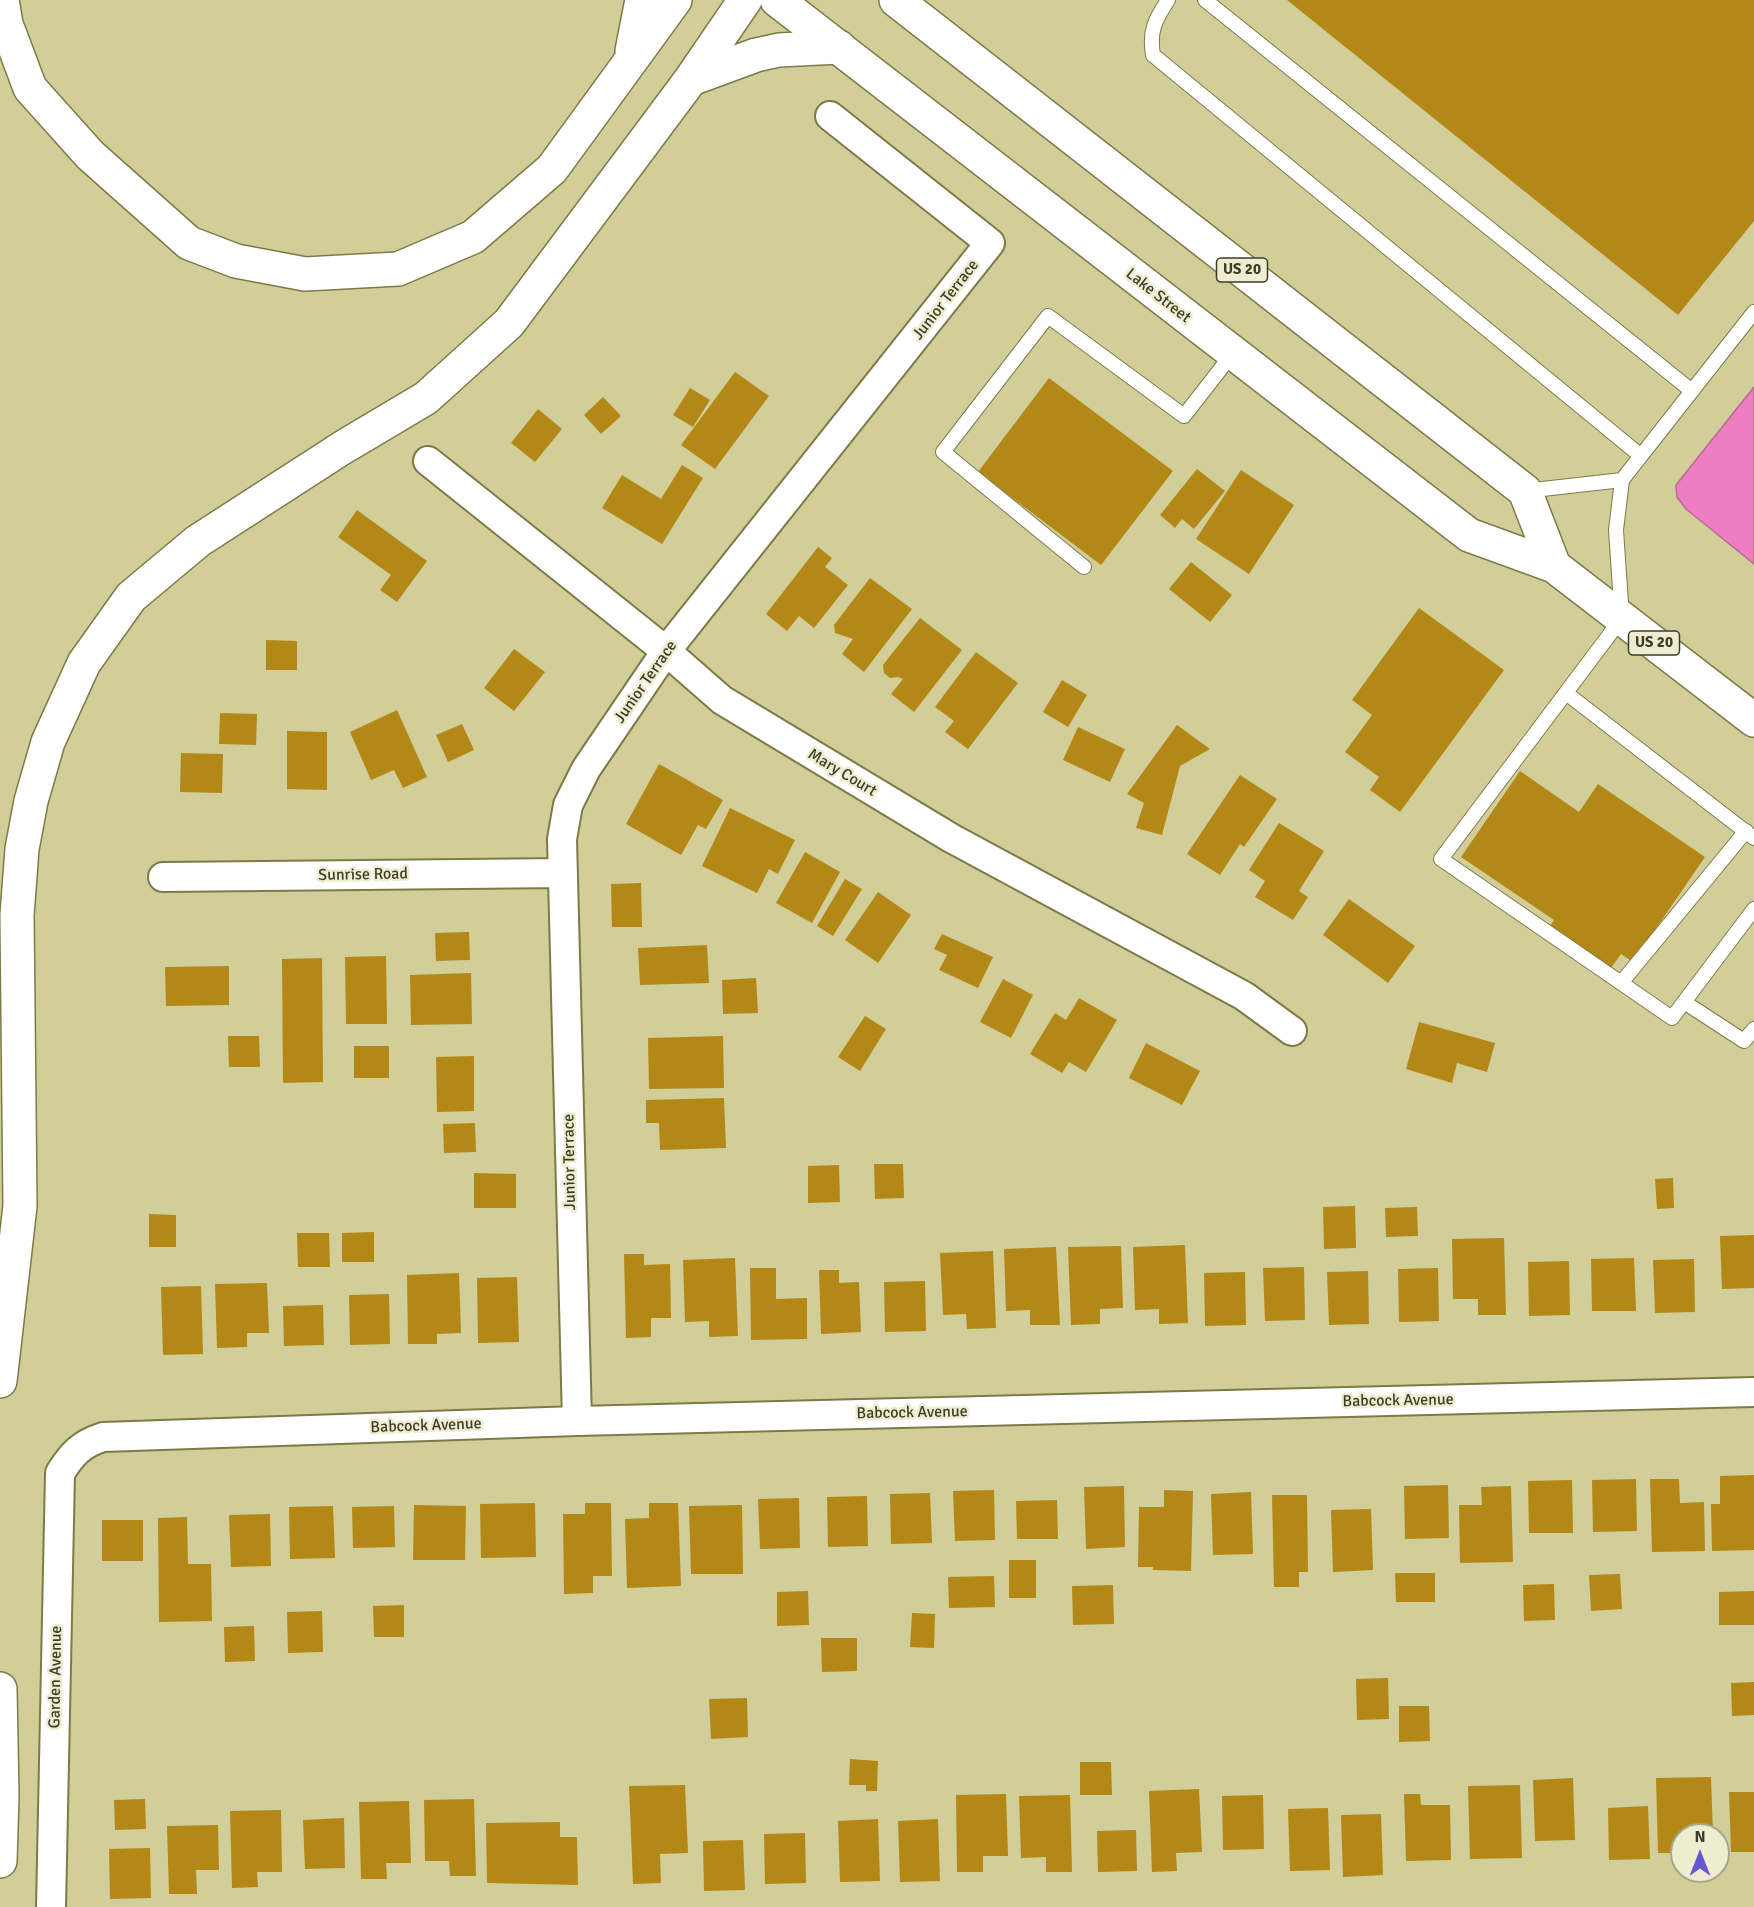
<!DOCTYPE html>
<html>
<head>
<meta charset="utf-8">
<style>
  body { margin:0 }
  #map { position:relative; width:1754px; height:1907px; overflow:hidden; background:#d1ce99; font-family:Signika,sans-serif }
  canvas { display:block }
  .north { position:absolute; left:1670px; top:1823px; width:60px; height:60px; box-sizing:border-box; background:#eeedd2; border:2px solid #a8a78e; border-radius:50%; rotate:0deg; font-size:16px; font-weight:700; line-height:24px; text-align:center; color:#3e3d27 }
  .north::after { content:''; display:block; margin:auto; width:21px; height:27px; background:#6756d0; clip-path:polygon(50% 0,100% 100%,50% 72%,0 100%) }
</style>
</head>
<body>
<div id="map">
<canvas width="1754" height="1907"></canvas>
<div class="north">N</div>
</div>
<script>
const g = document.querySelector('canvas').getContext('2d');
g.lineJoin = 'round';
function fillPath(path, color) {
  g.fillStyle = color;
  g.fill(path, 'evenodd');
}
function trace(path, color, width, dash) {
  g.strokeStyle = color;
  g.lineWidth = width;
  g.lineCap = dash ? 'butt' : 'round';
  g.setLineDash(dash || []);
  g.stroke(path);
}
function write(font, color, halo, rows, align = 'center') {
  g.font = font + ' Signika,sans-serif';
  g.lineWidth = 5;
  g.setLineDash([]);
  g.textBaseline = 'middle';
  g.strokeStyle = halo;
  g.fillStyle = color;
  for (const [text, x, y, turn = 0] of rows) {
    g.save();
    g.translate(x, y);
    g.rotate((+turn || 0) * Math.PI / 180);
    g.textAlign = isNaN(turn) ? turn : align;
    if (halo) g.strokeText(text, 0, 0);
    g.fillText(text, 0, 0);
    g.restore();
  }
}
const water = new Path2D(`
  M 1754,387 L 1754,564 L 1686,509 L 1677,497 L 1676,485 Z`);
const building = new Path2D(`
  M 1287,0 L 1754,0 L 1754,221 L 1678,315 Z
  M 735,372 L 769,396 L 715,469 L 681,445 Z
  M 1049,378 L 1173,471 L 1101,565 L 978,472 Z
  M 690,388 L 710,400 L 693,427 L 673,415 Z
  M 603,397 L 621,416 L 601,434 L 584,415 Z
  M 538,409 L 562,429 L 535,462 L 511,443 Z
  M 682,465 L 703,478 L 662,544 L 602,508 L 622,475 L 661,499 Z
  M 1197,469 L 1225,491 L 1194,529 L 1182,519 L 1175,528 L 1160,515 Z
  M 1241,470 L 1294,505 L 1249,574 L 1196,539 Z
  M 357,510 L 427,561 L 397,602 L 380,590 L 391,575 L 338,537 Z
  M 818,547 L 832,558 L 825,567 L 848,585 L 814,628 L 799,616 L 787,631 L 766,614 Z
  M 1191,562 L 1232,595 L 1210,622 L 1169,589 Z
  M 870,578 L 912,609 L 864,672 L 842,654 L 853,639 L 835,633 L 834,625 Z
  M 1419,608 L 1504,670 L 1400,812 L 1370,790 L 1379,777 L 1345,752 L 1372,715 L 1352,700 Z
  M 920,618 L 962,650 L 914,712 L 891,694 L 903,679 L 898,677 L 890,678 L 884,673 L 883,665 Z
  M 266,640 L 297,641 L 297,670 L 266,670 Z
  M 514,649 L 545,672 L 514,711 L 484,688 Z
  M 976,652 L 1018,683 L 968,749 L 945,732 L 954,721 L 935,707 Z
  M 1062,680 L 1087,695 L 1068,727 L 1043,712 Z
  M 397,710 L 427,777 L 403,788 L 394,770 L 371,780 L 350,732 Z
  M 220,713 L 257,714 L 256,745 L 219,744 Z
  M 462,724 L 474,750 L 448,762 L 436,735 Z
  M 1177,725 L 1210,749 L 1180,766 L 1162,835 L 1136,828 L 1144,803 L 1127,794 Z
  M 1078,727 L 1125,749 L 1110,782 L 1063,760 Z
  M 287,731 L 327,732 L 327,790 L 287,789 Z
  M 181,753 L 223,754 L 222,793 L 180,792 Z
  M 659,764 L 723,800 L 706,829 L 698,825 L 681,855 L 626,824 Z
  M 1520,771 L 1579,812 L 1598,784 L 1705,857 L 1633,962 L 1621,954 L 1611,968 L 1550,926 L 1554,920 L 1461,857 Z
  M 1240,775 L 1277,799 L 1244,847 L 1240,844 L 1220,875 L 1187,854 Z
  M 730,808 L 795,840 L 778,874 L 769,869 L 757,893 L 702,866 Z
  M 1279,823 L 1324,851 L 1299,891 L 1308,897 L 1293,920 L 1255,897 L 1265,881 L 1249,870 Z
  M 805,852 L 840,872 L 812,923 L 776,903 Z
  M 845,879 L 862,889 L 833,936 L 817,926 Z
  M 641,883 L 642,927 L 612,927 L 611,884 Z
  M 878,892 L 911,915 L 878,963 L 845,940 Z
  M 1349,899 L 1415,946 L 1388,983 L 1323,935 Z
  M 469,932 L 470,960 L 436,961 L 435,933 Z
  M 942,934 L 993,957 L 978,988 L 939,970 L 947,955 L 934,949 Z
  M 707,945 L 709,983 L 640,985 L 638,948 Z
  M 386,956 L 387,1024 L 346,1024 L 345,957 Z
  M 322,958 L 323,1082 L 283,1083 L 282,959 Z
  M 229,966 L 229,1005 L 166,1006 L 165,967 Z
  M 471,973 L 472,1024 L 411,1025 L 410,975 Z
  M 756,978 L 758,1013 L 723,1014 L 722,980 Z
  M 1003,979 L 1033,995 L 1011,1038 L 980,1022 Z
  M 1079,998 L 1117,1020 L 1086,1072 L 1069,1062 L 1062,1073 L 1030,1054 L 1055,1013 L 1066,1020 Z
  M 865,1016 L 886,1029 L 860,1071 L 838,1057 Z
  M 1419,1022 L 1495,1043 L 1487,1072 L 1457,1063 L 1452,1083 L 1406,1069 Z
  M 228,1036 L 259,1036 L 260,1067 L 229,1067 Z
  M 723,1036 L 724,1088 L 649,1089 L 648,1038 Z
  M 1146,1043 L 1200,1071 L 1182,1105 L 1129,1078 Z
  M 354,1046 L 389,1046 L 389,1078 L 354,1078 Z
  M 474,1056 L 474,1111 L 437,1112 L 436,1057 Z
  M 724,1098 L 726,1148 L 660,1150 L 659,1123 L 646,1123 L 646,1100 Z
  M 475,1123 L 476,1152 L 444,1153 L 443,1124 Z
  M 874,1164 L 903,1164 L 904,1198 L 875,1199 Z
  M 839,1165 L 840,1202 L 808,1203 L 808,1166 Z
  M 474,1173 L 516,1174 L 516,1208 L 474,1208 Z
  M 1673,1178 L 1674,1208 L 1657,1209 L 1655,1179 Z
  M 1355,1206 L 1356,1248 L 1324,1249 L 1323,1207 Z
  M 1417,1207 L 1418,1236 L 1386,1237 L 1385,1208 Z
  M 149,1214 L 176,1215 L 176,1247 L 149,1247 Z
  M 374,1232 L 374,1262 L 342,1262 L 342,1233 Z
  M 297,1233 L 329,1233 L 330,1267 L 298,1267 Z
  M 1754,1235 L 1754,1288 L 1722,1289 L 1720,1236 Z
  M 1504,1238 L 1506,1315 L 1478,1315 L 1478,1299 L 1453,1299 L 1452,1239 Z
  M 1185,1245 L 1188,1323 L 1159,1324 L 1159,1309 L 1135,1310 L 1133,1247 Z
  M 1121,1246 L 1123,1308 L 1100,1309 L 1100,1324 L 1071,1325 L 1068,1247 Z
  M 1056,1247 L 1060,1325 L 1030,1325 L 1030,1310 L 1006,1311 L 1004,1249 Z
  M 993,1251 L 996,1328 L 967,1329 L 966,1314 L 943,1315 L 940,1253 Z
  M 624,1254 L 644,1254 L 644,1265 L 670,1264 L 671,1318 L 651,1318 L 651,1337 L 626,1338 Z
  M 735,1258 L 738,1336 L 709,1337 L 709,1321 L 685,1322 L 683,1260 Z
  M 1634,1258 L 1636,1311 L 1592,1311 L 1591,1259 Z
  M 1694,1259 L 1695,1312 L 1655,1313 L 1653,1260 Z
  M 1569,1261 L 1570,1315 L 1529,1316 L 1528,1262 Z
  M 1304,1267 L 1305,1320 L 1265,1321 L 1263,1268 Z
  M 750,1268 L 776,1268 L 776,1299 L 807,1298 L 807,1339 L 751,1340 Z
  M 1438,1268 L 1439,1321 L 1399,1322 L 1398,1269 Z
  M 819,1270 L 839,1270 L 839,1283 L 859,1282 L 861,1332 L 821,1334 Z
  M 1368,1271 L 1369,1324 L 1329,1325 L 1327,1272 Z
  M 1245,1272 L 1246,1325 L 1205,1326 L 1204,1273 Z
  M 459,1273 L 461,1333 L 437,1334 L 437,1344 L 408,1344 L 407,1275 Z
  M 517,1277 L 519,1342 L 478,1343 L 477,1278 Z
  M 925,1281 L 926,1331 L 885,1332 L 884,1282 Z
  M 267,1283 L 269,1333 L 247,1333 L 247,1347 L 217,1348 L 215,1284 Z
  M 201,1286 L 203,1354 L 163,1355 L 161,1287 Z
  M 389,1294 L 390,1344 L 350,1345 L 349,1295 Z
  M 323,1305 L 324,1345 L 284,1346 L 283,1306 Z
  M 1754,1475 L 1754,1550 L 1712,1551 L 1711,1504 L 1720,1504 L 1720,1476 Z
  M 1636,1479 L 1637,1531 L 1593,1532 L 1592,1480 Z
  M 1650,1479 L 1679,1479 L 1680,1503 L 1704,1502 L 1705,1551 L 1652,1552 Z
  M 1572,1480 L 1573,1533 L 1529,1533 L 1528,1481 Z
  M 1448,1485 L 1449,1538 L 1405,1539 L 1404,1486 Z
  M 1124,1486 L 1125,1547 L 1086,1549 L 1084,1487 Z
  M 1511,1486 L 1513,1562 L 1460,1563 L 1459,1505 L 1482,1505 L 1481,1487 Z
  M 994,1490 L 995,1540 L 955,1541 L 953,1491 Z
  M 1164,1490 L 1193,1491 L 1191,1571 L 1153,1570 L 1153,1567 L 1138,1567 L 1139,1507 L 1164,1507 Z
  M 1251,1492 L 1253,1554 L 1213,1555 L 1211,1494 Z
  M 930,1493 L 932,1543 L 891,1544 L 890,1494 Z
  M 1272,1495 L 1307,1495 L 1308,1572 L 1299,1572 L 1299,1587 L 1274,1587 Z
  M 867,1496 L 868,1546 L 828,1547 L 827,1497 Z
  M 799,1498 L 800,1548 L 760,1549 L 758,1499 Z
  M 1057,1500 L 1058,1539 L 1017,1539 L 1016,1501 Z
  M 535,1503 L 536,1557 L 481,1558 L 480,1504 Z
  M 585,1503 L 611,1503 L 612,1576 L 593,1576 L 593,1593 L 564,1594 L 563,1514 L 585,1514 Z
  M 649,1503 L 678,1503 L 681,1586 L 627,1588 L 625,1519 L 649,1518 Z
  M 414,1505 L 466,1506 L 465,1560 L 413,1560 Z
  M 742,1505 L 743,1574 L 691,1574 L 689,1506 Z
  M 333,1506 L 335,1558 L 290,1559 L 289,1507 Z
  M 394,1506 L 395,1547 L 353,1548 L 352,1507 Z
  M 1371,1509 L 1373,1570 L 1333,1572 L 1331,1510 Z
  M 270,1514 L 271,1566 L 231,1567 L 229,1515 Z
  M 187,1517 L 188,1564 L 211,1564 L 212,1621 L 159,1622 L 158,1518 Z
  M 102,1520 L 143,1520 L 143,1561 L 102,1561 Z
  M 1009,1560 L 1036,1560 L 1036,1598 L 1009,1598 Z
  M 1395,1573 L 1435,1573 L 1435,1602 L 1396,1602 Z
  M 1620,1574 L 1622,1609 L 1591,1611 L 1589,1575 Z
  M 994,1576 L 995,1607 L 949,1608 L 948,1577 Z
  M 1554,1584 L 1555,1620 L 1524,1621 L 1523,1585 Z
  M 1113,1585 L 1114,1624 L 1073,1625 L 1072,1586 Z
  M 808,1591 L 809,1625 L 777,1626 L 777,1592 Z
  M 1754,1591 L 1754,1625 L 1719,1625 L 1719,1592 Z
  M 404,1605 L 404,1637 L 374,1637 L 373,1606 Z
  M 322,1611 L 323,1652 L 288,1653 L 287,1612 Z
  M 912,1613 L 935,1614 L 934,1648 L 910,1647 Z
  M 254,1626 L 255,1661 L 225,1662 L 224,1627 Z
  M 821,1638 L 857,1638 L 857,1671 L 822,1672 Z
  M 1388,1678 L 1389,1719 L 1357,1720 L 1356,1679 Z
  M 1754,1682 L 1754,1715 L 1732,1716 L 1731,1683 Z
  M 747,1698 L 748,1737 L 711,1739 L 709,1699 Z
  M 1399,1706 L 1429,1706 L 1430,1741 L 1399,1742 Z
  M 850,1759 L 878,1761 L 877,1791 L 866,1791 L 866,1785 L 849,1785 Z
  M 1080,1762 L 1111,1762 L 1112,1795 L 1080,1795 Z
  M 1711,1777 L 1713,1835 L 1682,1835 L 1682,1853 L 1658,1853 L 1656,1778 Z
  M 1573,1778 L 1575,1840 L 1535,1841 L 1533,1780 Z
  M 685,1785 L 688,1853 L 660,1854 L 661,1883 L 633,1884 L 629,1786 Z
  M 1520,1785 L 1522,1858 L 1470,1859 L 1468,1786 Z
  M 1199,1789 L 1202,1852 L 1176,1853 L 1177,1871 L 1152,1872 L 1149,1791 Z
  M 1729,1792 L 1754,1792 L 1754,1852 L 1731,1852 Z
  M 1006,1794 L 1008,1856 L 983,1856 L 983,1872 L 957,1872 L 956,1795 Z
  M 1404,1794 L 1420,1794 L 1421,1805 L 1450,1805 L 1451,1860 L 1406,1861 Z
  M 1070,1795 L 1072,1872 L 1046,1872 L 1046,1857 L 1021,1858 L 1019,1796 Z
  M 1263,1795 L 1264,1849 L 1223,1850 L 1222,1796 Z
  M 145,1799 L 146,1829 L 115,1830 L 114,1800 Z
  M 474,1799 L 476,1876 L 450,1876 L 449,1861 L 425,1861 L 424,1800 Z
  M 409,1801 L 411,1863 L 386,1863 L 387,1879 L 361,1879 L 359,1802 Z
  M 1648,1806 L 1650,1859 L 1609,1860 L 1608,1808 Z
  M 1328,1808 L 1330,1870 L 1290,1871 L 1288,1809 Z
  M 281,1810 L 282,1872 L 257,1872 L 258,1887 L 232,1888 L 230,1811 Z
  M 1381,1814 L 1383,1875 L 1343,1877 L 1341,1815 Z
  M 344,1818 L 345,1868 L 305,1869 L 303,1820 Z
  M 878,1819 L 880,1881 L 840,1882 L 838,1821 Z
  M 938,1819 L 940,1881 L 900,1882 L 898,1821 Z
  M 560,1822 L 560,1837 L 577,1837 L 578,1885 L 487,1883 L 486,1823 Z
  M 218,1825 L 219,1870 L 196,1870 L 197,1894 L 169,1894 L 167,1826 Z
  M 1136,1830 L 1137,1871 L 1098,1872 L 1097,1831 Z
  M 805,1833 L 806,1883 L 765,1884 L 764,1834 Z
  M 743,1840 L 745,1890 L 704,1891 L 703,1841 Z
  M 150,1848 L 151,1898 L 110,1899 L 109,1849 Z`);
const lane = new Path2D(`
  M 1168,0 C 1155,20 1149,31 1153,55 L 1641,456
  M 1205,0 L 1692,391
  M 1754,312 L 1622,480 L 1616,530 L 1622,618 L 1441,859 L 1672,1018 L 1754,909
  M 1525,491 L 1622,480
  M 1084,567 L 943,452 L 1048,316 L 1184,416 L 1233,353
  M 1566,693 L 1754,838
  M 1621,983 L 1746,831
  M 1684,1002 L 1744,1041 L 1754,1029`);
const street = new Path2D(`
  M 428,461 L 666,651 L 722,700 L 951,838 L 1244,996 L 1292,1031
  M 163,877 L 563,873
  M 577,1421 L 562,839 L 568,805 L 586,769 L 666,651 L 990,243 L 830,116
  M 51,1907 L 60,1473 C 72,1454 81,1444 103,1437 L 577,1421 L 1754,1392`);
const primary = new Path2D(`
  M 777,0 L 1469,535 L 1554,566 L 1754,720
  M 896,0 L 1525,491 L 1554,566`);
const highway = new Path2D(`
  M 2,0 L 6,24 L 30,88 L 90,155 L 189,243 L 236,261 L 305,274 L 398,269 L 473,237 L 552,169 L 675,0
  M 632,51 L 642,0
  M 691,79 L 756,55 L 779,50 L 839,47
  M 0,1381 L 20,1206 L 17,915 L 22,849 L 31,801 L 48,742 L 84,663 L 131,597 L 198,541 L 342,448 L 426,398 L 509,323 L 691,79 L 745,0
  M 0,1689 L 2,1796 L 0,1861`);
const shields = [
  [1242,270,51],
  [1654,643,51]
];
const shieldNames = [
  ["US 20",1242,270],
  ["US 20",1654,643]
];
const streetNames = [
  ["Lake Street",1158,296,38],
  ["Junior Terrace",946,300,-52],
  ["Junior Terrace",646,682,-55],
  ["Mary Court",842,773,31],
  ["Sunrise Road",363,875,-1],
  ["Junior Terrace",570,1162,-91],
  ["Babcock Avenue",1398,1401,-1],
  ["Babcock Avenue",912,1413,-1],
  ["Babcock Avenue",426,1426,-2],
  ["Garden Avenue",56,1677,-89]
];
fillPath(water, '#ef7dc1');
trace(water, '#ba6a93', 1.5);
fillPath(building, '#b38816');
trace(lane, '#7e7a48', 16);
trace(street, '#7e7a48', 32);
trace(primary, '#7e7a48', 36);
trace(highway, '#7e7a48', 36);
trace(lane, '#fff', 14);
trace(street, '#fff', 28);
trace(primary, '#fff', 33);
trace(highway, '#fff', 33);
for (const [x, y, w] of shields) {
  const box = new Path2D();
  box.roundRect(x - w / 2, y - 12, w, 24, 4.5);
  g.fillStyle = '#eeedd2';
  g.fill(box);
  trace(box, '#3e3d27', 1.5);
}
write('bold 15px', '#3e3d27', null, shieldNames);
write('16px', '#3e3d27', '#eeedd2', streetNames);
</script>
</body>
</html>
